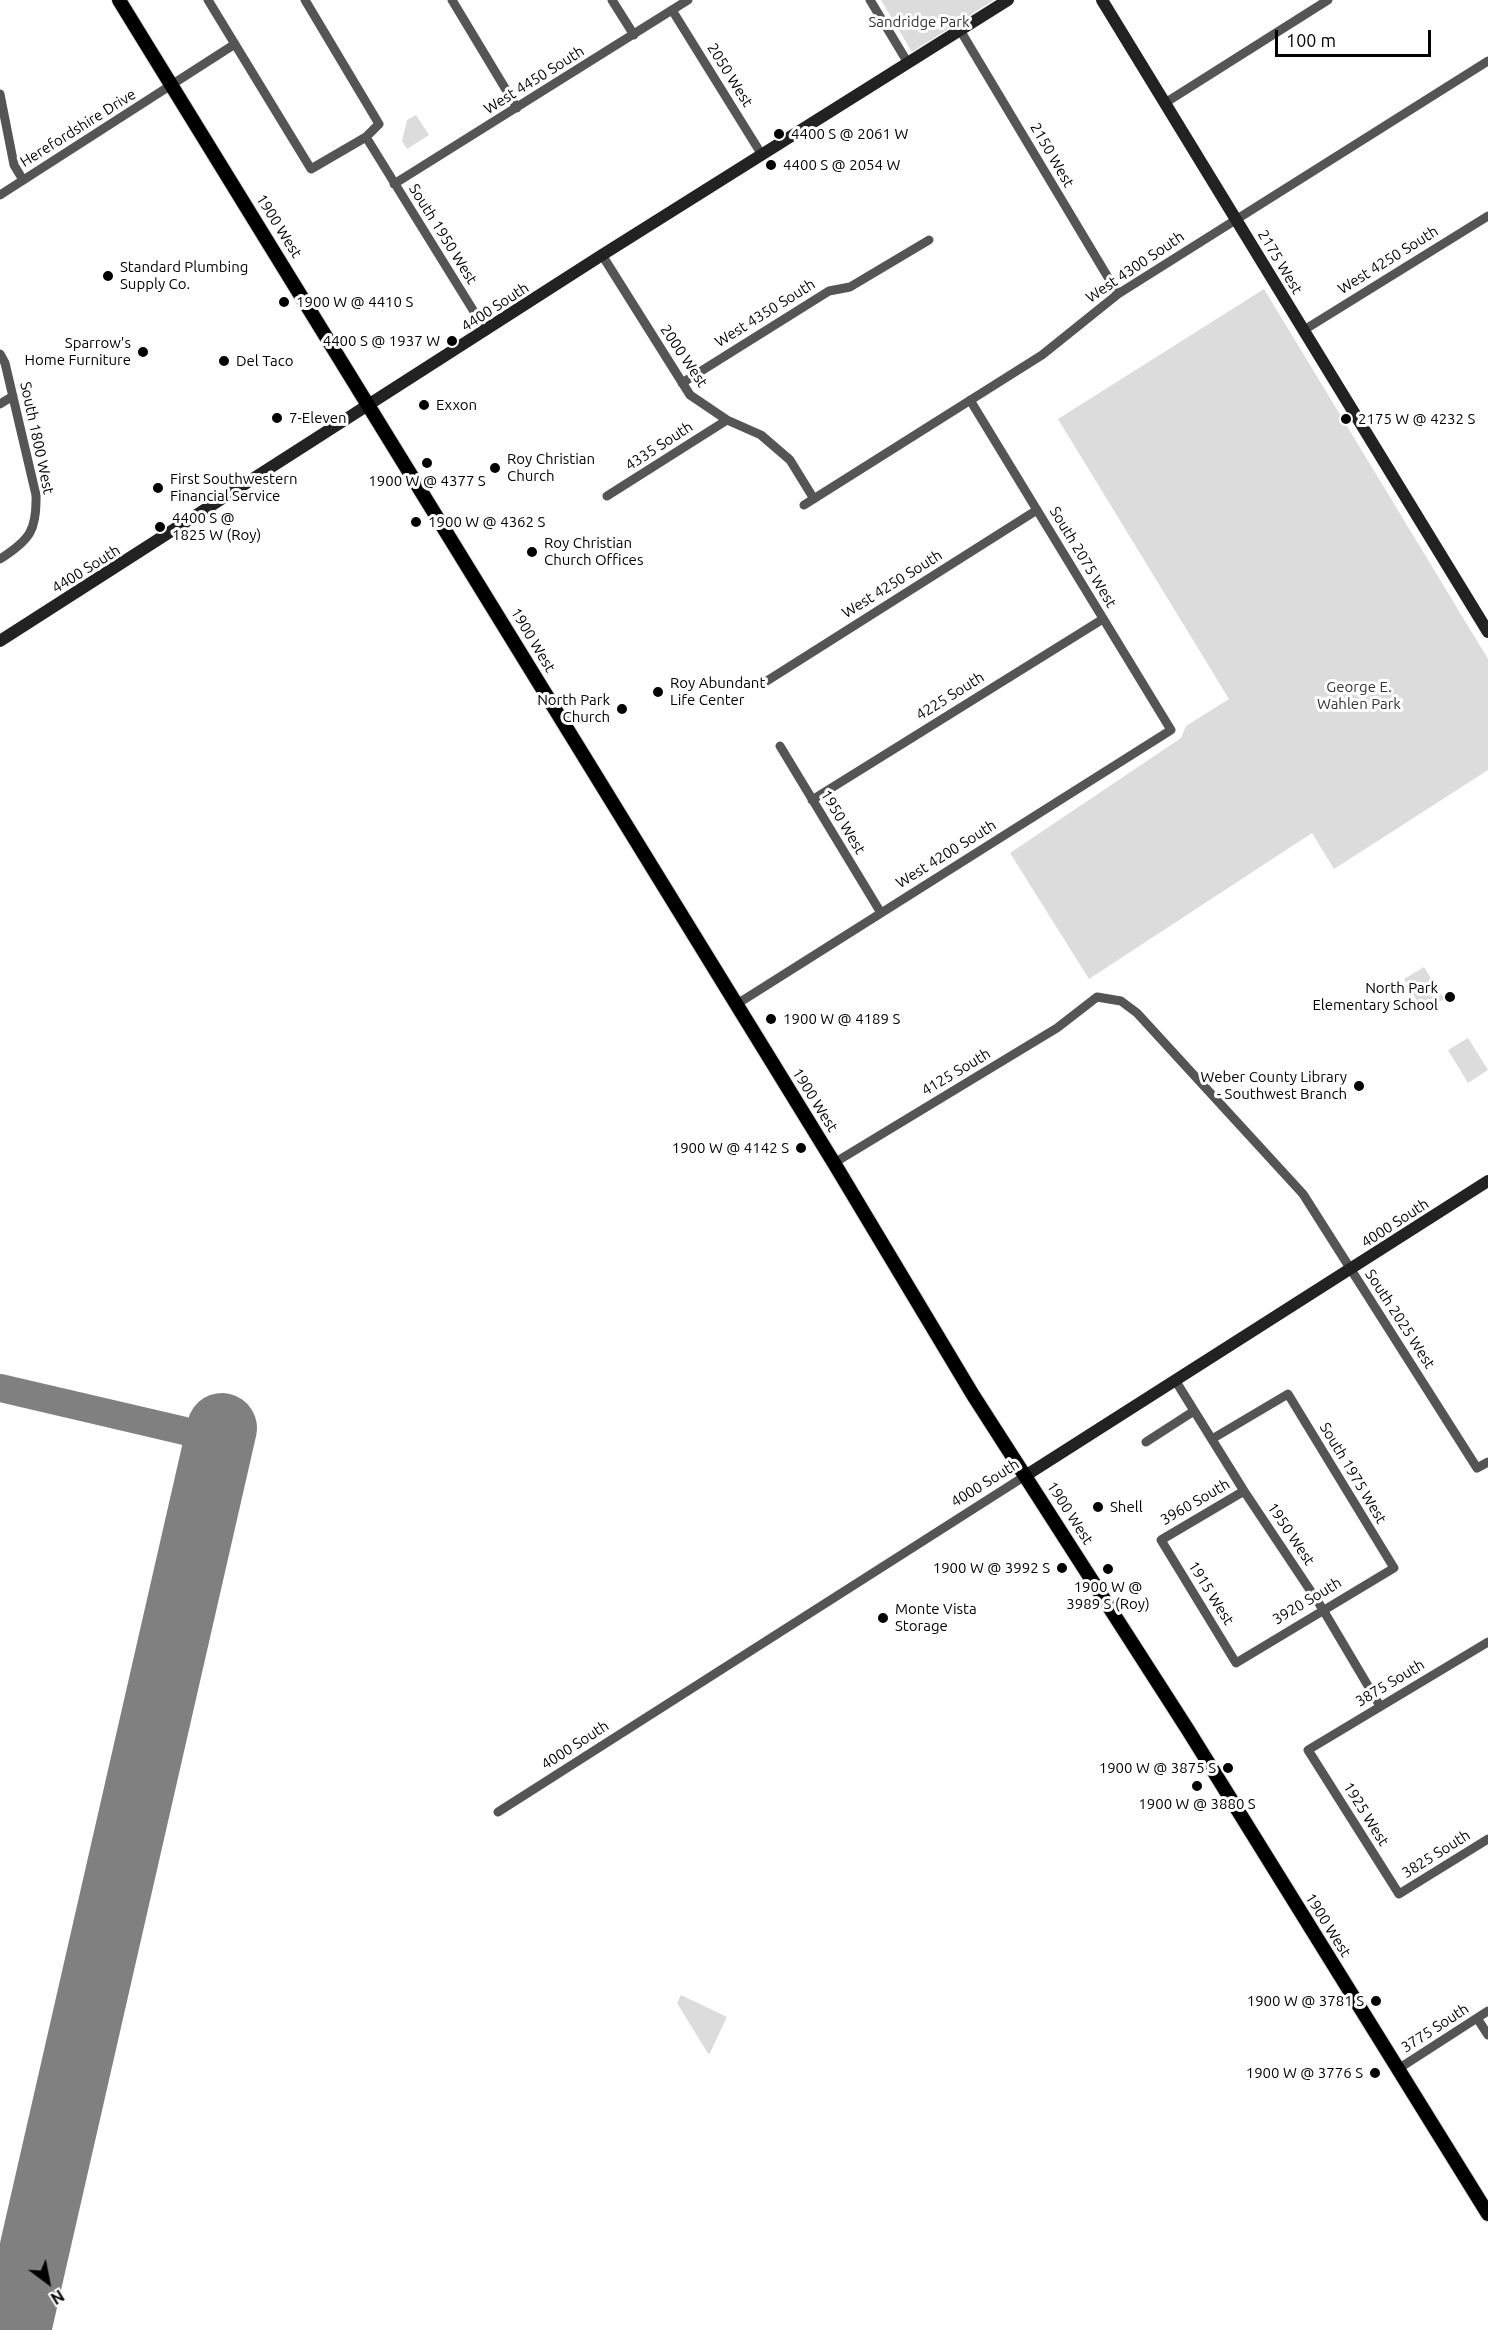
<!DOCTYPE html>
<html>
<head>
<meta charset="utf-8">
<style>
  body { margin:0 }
  #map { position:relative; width:1488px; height:2330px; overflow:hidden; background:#fff; font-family:Ubuntu,sans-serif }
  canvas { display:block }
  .north { position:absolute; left:18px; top:2252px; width:60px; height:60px; -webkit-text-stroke:4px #fff; paint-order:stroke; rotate:148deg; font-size:16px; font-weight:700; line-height:24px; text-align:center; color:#000 }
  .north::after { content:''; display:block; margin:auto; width:21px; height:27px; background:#000; clip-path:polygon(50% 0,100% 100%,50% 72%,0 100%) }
  .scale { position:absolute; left:1275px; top:30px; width:156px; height:27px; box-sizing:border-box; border:3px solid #000; border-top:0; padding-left:8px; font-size:18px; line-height:21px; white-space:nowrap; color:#000; -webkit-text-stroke:4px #fff; paint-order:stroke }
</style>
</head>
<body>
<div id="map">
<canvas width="1488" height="2330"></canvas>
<div class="north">N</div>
<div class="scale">100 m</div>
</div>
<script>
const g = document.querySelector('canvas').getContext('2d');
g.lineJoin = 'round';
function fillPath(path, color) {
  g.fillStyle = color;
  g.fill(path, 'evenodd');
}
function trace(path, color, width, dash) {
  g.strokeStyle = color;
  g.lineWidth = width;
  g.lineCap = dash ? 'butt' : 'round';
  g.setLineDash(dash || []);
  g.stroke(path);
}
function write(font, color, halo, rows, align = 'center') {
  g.font = font + ' Ubuntu,sans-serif';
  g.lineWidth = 6;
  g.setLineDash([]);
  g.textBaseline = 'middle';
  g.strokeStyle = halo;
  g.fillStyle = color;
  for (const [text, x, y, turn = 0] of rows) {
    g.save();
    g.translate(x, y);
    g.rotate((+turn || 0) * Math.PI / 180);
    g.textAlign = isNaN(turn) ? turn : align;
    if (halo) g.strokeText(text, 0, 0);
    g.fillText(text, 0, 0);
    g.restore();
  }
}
const green = new Path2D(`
  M 881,0 L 994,0 L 912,52 Z
  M 416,115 L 429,135 L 407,149 L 402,141 L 407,120 Z
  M 1264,289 L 1488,659 L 1488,770 L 1334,869 L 1312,833 L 1089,979 L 1010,853 L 1181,738 L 1186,726 L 1229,699 L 1058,419 Z
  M 1424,967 L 1444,999 L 1424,1012 L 1404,979 Z
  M 1468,1038 L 1488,1070 L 1468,1083 L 1448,1050 Z
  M 681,1995 L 727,2017 L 709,2055 L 677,2003 Z`);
const taxiway = new Path2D(`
  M 0,1388 L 219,1439`);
const runway = new Path2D(`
  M 16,2330 L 222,1428`);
const street = new Path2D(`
  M 208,0 L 311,169 L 366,137
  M 305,0 L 379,124 L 366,137 L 486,331
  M 452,0 L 517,108
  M 612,0 L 634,35
  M 870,0 L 908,63
  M 672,10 L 762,155
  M 960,30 C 1013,118 1065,206 1118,294
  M 0,94 L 14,165 L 23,180
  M 1165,103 L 1328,0
  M 394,184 L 688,0
  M 0,195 L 235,44
  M 602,255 L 690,395 L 727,420 L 761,435 L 790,460 L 814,499
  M 1304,330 L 1488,216
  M 0,354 L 5,363 L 36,495 C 37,530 30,540 0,559
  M 682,383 L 829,291 L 850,287 L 929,240
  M 0,404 L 13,396
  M 607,496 L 727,420
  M 804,505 L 1042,355 L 1118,294 L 1488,61
  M 762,684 L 1037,510
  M 780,746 L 881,913
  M 812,800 L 1103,619
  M 737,1004 L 1171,730 L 970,400
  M 834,1163 L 1057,1028 L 1097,997 L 1121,1001 L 1137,1013 L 1303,1194 L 1477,1468 L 1488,1462
  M 1175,1380 L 1244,1491 L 1322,1608 L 1380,1706
  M 1212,1439 L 1288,1394 L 1394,1568 L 1236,1663 L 1161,1540 L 1244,1491
  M 1146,1442 L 1194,1411
  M 1488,1642 L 1308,1750 L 1399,1894 L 1488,1839
  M 498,1812 L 1025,1476
  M 1477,2018 L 1488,2035
  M 1398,2069 L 1488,2011`);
const secondary = new Path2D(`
  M 1102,0 L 1488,632
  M 0,641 L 602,255 L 1008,0
  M 1025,1476 L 1488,1181`);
const primary = new Path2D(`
  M 119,0 L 834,1163 L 973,1395 L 1188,1730 L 1488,2214`);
const markers = [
  [779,134,6,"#000"],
  [771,165,6,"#000"],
  [108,276,6,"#000"],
  [284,302,6,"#000"],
  [452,341,6,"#000"],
  [143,352,6,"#000"],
  [224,361,6,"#000"],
  [424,405,6,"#000"],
  [277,418,6,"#000"],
  [1346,419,6,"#000"],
  [427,463,6,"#000"],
  [495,468,6,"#000"],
  [158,488,6,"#000"],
  [416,522,6,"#000"],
  [160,527,6,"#000"],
  [532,552,6,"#000"],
  [658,692,6,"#000"],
  [622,709,6,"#000"],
  [1450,997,6,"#000"],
  [771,1019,6,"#000"],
  [1359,1086,6,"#000"],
  [801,1148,6,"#000"],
  [1098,1507,6,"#000"],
  [1062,1568,6,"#000"],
  [1108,1569,6,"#000"],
  [883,1618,6,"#000"],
  [1228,1768,6,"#000"],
  [1197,1786,6,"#000"],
  [1376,2001,6,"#000"],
  [1375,2073,6,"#000"]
];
const parkNames = [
  ["Sandridge Park",919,22],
  ["George E.",1359,687],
  ["Wahlen Park",1359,704]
];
const streetNames = [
  ["2050 West",730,75,58],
  ["West 4450 South",534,80,-32],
  ["Herefordshire Drive",78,128,-32],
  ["2150 West",1052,155,60],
  ["1900 West",279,226,58],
  ["South 1950 West",443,234,58],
  ["West 4250 South",1388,260,-32],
  ["2175 West",1280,262,59],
  ["West 4300 South",1135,267,-34],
  ["4400 South",495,307,-33],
  ["West 4350 South",765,313,-32],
  ["2000 West",684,356,56],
  ["South 1800 West",37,438,78],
  ["4335 South",659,446,-33],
  ["South 2075 West",1083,557,59],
  ["4400 South",86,569,-32],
  ["West 4250 South",892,584,-32],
  ["1900 West",533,640,59],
  ["4225 South",950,696,-32],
  ["1950 West",843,822,59],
  ["West 4200 South",946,854,-32],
  ["4125 South",956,1072,-31],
  ["1900 West",815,1100,58],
  ["4000 South",1395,1223,-33],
  ["South 2025 West",1400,1319,57],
  ["South 1975 West",1353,1473,59],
  ["4000 South",985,1483,-32],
  ["3960 South",1195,1502,-30],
  ["1900 West",1070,1513,57],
  ["1950 West",1291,1534,56],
  ["1915 West",1211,1593,58],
  ["3920 South",1307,1601,-31],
  ["3875 South",1390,1683,-31],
  ["4000 South",575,1745,-33],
  ["1925 West",1366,1814,58],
  ["3825 South",1436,1854,-32],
  ["1900 West",1328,1925,58],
  ["3775 South",1435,2028,-33]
];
const poiNames = [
  ["4400 S @ 2061 W",791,134],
  ["4400 S @ 2054 W",783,165],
  ["Standard Plumbing",120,267],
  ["Supply Co.",120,284],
  ["1900 W @ 4410 S",296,302],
  ["4400 S @ 1937 W",440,341,"right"],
  ["Sparrow's",131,343,"right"],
  ["Home Furniture",131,360,"right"],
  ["Del Taco",236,361],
  ["Exxon",436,405],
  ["7-Eleven",289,418],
  ["2175 W @ 4232 S",1358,419],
  ["Roy Christian",507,459],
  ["Church",507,476],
  ["First Southwestern",170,479],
  ["Financial Service",170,496],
  ["1900 W @ 4377 S",427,481,"center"],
  ["4400 S @",172,518],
  ["1825 W (Roy)",172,535],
  ["1900 W @ 4362 S",428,522],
  ["Roy Christian",544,543],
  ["Church Offices",544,560],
  ["Roy Abundant",670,683],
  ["Life Center",670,700],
  ["North Park",610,700,"right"],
  ["Church",610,717,"right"],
  ["North Park",1438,988,"right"],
  ["Elementary School",1438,1005,"right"],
  ["1900 W @ 4189 S",783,1019],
  ["Weber County Library",1347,1077,"right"],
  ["- Southwest Branch",1347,1094,"right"],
  ["1900 W @ 4142 S",789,1148,"right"],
  ["Shell",1110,1507],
  ["1900 W @ 3992 S",1050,1568,"right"],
  ["1900 W @",1108,1587,"center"],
  ["3989 S (Roy)",1108,1604,"center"],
  ["Monte Vista",895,1609],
  ["Storage",895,1626],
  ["1900 W @ 3875 S",1216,1768,"right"],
  ["1900 W @ 3880 S",1197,1804,"center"],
  ["1900 W @ 3781 S",1364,2001,"right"],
  ["1900 W @ 3776 S",1363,2073,"right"]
];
fillPath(green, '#dcdcdc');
trace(taxiway, '#808080', 28);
trace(runway, '#808080', 70);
trace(primary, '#dbdbdb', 16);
trace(street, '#555', 9);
trace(secondary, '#222', 12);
trace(primary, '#000', 14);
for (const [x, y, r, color] of markers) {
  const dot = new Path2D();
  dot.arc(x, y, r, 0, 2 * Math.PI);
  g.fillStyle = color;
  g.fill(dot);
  trace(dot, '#fff', 2);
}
write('15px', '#333', '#fff', parkNames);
write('15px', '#000', '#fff', streetNames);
write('15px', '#000', '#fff', poiNames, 'left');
</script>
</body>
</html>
